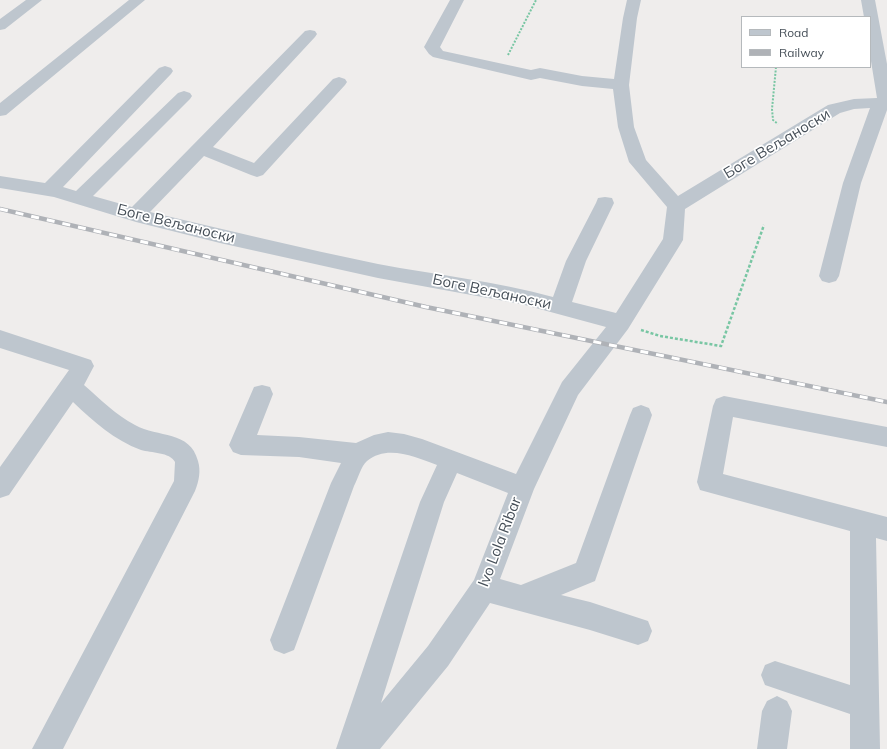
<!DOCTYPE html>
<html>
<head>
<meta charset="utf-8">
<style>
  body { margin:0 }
  #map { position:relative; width:887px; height:749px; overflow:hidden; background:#efedec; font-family:Mulish,sans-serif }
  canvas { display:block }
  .legend { position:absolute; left:741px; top:16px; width:130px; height:52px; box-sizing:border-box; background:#fff; border:1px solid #b5b9bc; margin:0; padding:5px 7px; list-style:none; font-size:12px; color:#464f58 }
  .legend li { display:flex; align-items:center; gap:8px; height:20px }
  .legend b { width:20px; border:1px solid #b5b9bc }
</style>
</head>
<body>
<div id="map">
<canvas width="887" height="749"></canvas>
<ul class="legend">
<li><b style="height:5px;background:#bec6ce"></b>Road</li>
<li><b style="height:5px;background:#afb2b7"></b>Railway</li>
</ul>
</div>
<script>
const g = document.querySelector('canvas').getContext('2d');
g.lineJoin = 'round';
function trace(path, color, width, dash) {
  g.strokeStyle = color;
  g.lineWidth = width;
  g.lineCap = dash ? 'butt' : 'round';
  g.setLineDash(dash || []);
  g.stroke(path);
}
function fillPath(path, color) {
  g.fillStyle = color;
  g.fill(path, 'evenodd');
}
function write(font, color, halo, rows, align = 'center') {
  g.font = font + ' Mulish,sans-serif';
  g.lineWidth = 3.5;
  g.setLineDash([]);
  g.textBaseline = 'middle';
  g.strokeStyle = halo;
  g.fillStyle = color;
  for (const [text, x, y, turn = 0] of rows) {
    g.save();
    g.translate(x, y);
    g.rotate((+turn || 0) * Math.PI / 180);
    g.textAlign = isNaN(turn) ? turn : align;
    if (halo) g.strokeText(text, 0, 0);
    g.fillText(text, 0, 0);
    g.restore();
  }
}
const pathFar1 = new Path2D(`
  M 508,55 L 536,0
  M 776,67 L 772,109 L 773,120 L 778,124`);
const path = new Path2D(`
  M 641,330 L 660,336 L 721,346 L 764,225`);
const minor = new Path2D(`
  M 26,0 L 42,0 L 5,29 L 0,30 L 0,19 Z
  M 129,0 L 145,0 L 6,115 L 0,116 L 0,103 Z
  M 450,0 L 464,0 L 440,47 L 443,51 L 531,70 L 540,68 L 582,76 L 614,79 L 623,18 L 627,0 L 641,0 L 637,18 L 629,85 L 634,127 L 646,160 L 678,196 L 828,105 L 854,99 L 877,98 L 870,55 L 870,17 L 864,17 L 861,0 L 875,0 L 887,64 L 887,110 L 861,183 L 839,276 L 836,281 L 829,283 L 822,281 L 819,276 L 843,183 L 870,108 L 854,109 L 840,113 L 685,209 L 683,240 L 680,245 L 628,329 L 578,395 L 534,489 L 500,579 L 521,585 L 576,563 L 630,415 L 633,408 L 641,405 L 649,408 L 652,415 L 595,581 L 561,595 L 590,602 L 648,621 L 652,631 L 648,641 L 638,645 L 590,630 L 490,603 L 448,666 L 380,749 L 336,749 L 420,502 L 437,465 C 416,457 387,444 367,461 C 361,466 358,479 354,486 L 294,650 L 284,654 L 274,650 L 270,640 L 331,483 L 341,463 L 299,457 L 241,455 L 233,452 L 229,445 L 254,387 L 262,385 L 270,387 L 273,394 L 257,435 L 299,437 L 356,443 L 374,435 L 388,432 L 404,434 L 422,439 L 516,474 L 562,382 L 606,327 L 521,304 L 378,278 L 220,243 L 136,222 L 54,197 L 0,188 L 0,176 L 45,183 L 159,68 L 165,66 L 171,68 L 173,71 L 171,74 L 63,187 L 76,191 L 178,93 L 184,91 L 190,93 L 192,96 L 190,99 L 93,196 L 132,207 L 305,31 L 310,30 L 315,31 L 317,34 L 315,37 L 213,147 L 254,163 L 333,79 L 339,77 L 345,79 L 347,82 L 345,85 L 263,175 L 257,177 L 251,175 L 204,156 L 150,212 C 226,230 301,248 378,264 C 436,275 496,281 553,297 L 566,261 L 596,203 L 598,198 L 605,197 L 612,198 L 614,203 L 586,261 L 572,302 L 616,313 L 663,239 L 667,207 L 629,162 L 618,127 L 613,89 L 582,86 L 540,78 L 531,80 L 433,57 L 429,54 L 424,47 ZM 457,473 L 508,493 L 474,580 L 428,646 L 381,703 L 444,502 Z
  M 0,330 L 91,360 L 94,366 L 84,385 C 100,399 116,415 135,425 C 158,438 190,430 198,461 C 201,471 199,481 195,491 L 63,749 L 32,749 L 174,481 L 175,462 C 170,452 151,453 141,450 C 114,440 94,422 73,402 L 9,495 L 0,498 L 0,467 L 69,370 L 0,348 Z
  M 724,396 L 887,427 L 887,447 L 733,417 L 723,474 L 887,517 L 887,541 L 876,538 L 880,749 L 850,749 L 850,714 L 765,685 L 761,675 L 765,665 L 775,661 L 850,685 L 850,531 L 700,490 L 697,482 L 713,406 L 716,399 Z
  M 777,696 L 787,701 L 792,711 L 787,749 L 757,749 L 762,711 L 767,701 Z`);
const rail = new Path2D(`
  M 0,209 L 426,307 L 887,402`);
const streetNames = [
  ["Боге Вељаноски",777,144,-31],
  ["Боге Вељаноски",176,224,14],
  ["Боге Вељаноски",492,292,12],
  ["Ivo Lola Ribar",500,542,-69]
];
trace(pathFar1, '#78c6a3', 2, [2, 1.5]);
trace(path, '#78c6a3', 2.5, [3, 2]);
fillPath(minor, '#bec6ce');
trace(rail, '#afb2b7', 4.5);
trace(rail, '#fff', 3, [8]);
write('15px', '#464f58', '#fff', streetNames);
</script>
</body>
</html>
